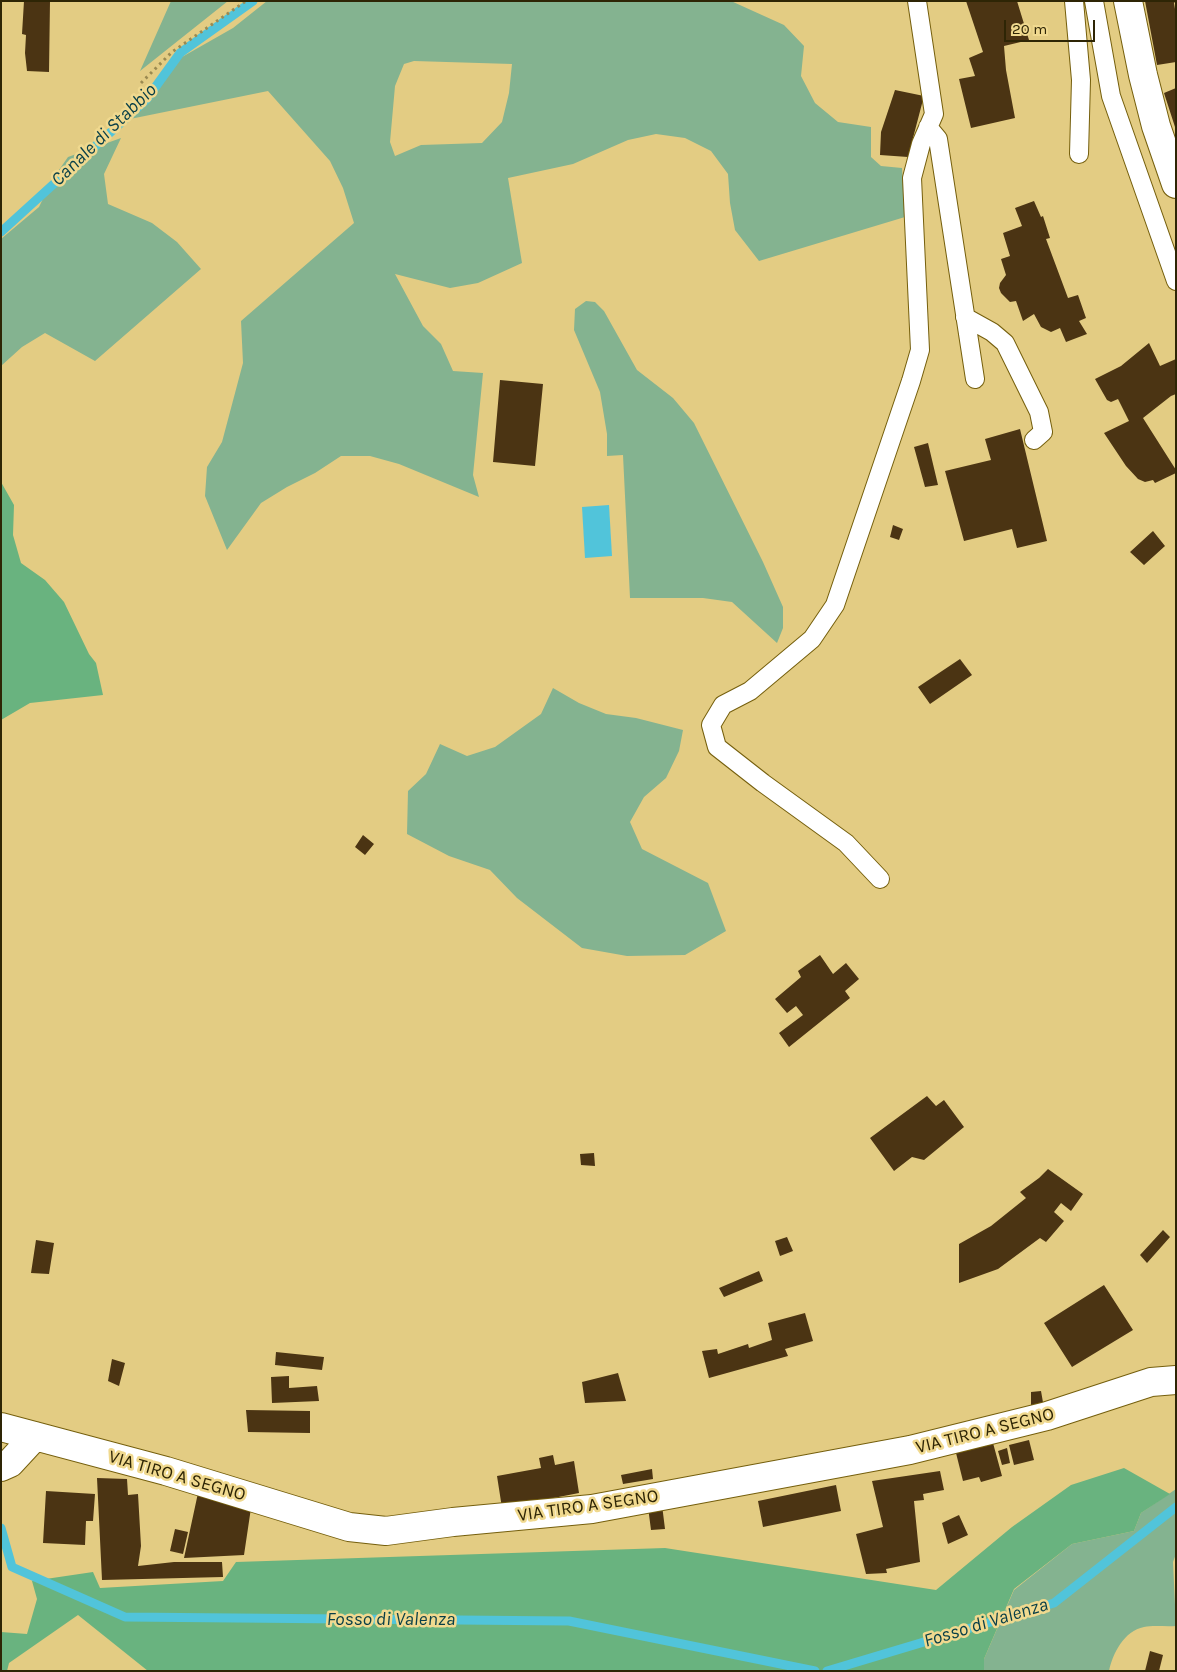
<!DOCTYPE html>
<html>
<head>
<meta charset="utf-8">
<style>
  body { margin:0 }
  #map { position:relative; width:1177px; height:1672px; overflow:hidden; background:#e3cc83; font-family:Karla,sans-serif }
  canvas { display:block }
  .frame { position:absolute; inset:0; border:2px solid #2e2505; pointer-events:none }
  .scale { position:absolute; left:1004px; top:20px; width:91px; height:22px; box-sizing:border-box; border:2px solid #2e2505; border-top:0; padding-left:6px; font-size:15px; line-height:18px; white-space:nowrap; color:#2e2505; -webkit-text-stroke:4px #f0d98f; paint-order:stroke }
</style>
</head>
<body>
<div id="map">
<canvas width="1177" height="1672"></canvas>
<div class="frame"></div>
<div class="scale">20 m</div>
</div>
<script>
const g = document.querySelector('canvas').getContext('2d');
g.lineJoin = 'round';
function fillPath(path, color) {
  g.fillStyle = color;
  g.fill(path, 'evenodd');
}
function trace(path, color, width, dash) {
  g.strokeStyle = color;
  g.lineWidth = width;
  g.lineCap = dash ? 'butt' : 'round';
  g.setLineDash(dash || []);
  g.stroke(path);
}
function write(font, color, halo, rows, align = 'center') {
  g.font = font + ' Karla,sans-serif';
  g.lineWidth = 5;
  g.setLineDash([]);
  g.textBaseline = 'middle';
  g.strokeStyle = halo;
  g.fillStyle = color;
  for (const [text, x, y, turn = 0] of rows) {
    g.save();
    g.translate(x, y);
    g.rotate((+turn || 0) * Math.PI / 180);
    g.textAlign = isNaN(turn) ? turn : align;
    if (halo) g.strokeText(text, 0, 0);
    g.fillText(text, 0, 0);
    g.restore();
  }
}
const green = new Path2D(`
  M 171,1 L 228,1 L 140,71 Z
  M 267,1 L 731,1 L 784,25 L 804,46 L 801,76 L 815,103 L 838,122 L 871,127 L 871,157 L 881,166 L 902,168 L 905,217 L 759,261 L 735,230 L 730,203 L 728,174 L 711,151 L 685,138 L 656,134 L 628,140 L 573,164 L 508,178 L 522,263 L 478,283 L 450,288 L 395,274 L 423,326 L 441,344 L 453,371 L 483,373 L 473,475 L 479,497 L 399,464 L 370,456 L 341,456 L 315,473 L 287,487 L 261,503 L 227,550 L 205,496 L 207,467 L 222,442 L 243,363 L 241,321 L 354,223 L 343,188 L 330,161 L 268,91 L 130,119 L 164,80 L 175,61 L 233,28 ZM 414,61 L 512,64 L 509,93 L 502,122 L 482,143 L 421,145 L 395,156 L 390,142 L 395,86 L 404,64 Z
  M 121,138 L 104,174 L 108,204 L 152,223 L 177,242 L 201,269 L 95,361 L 45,333 L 22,347 L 1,366 L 1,239 L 39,207 L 52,180 L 68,157 Z
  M 586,301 L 595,302 L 604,311 L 637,370 L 673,398 L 694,423 L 763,562 L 783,607 L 783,628 L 777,643 L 732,602 L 703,598 L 630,598 L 623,455 L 607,456 L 607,434 L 600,392 L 574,330 L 575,309 Z
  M 553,688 L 579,703 L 606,714 L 636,718 L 683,730 L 679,751 L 666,778 L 644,797 L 630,822 L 642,849 L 708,883 L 726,931 L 685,955 L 627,956 L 582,948 L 517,898 L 490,870 L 449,856 L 407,834 L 408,791 L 426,774 L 440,744 L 467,756 L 495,747 L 541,714 Z
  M 1176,1489 L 1176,1554 L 1173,1562 L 1176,1626 C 1166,1627 1154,1625 1144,1627 C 1124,1631 1113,1653 1109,1671 L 984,1671 L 984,1659 L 1014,1590 L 1072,1544 L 1134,1531 L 1141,1513 Z`);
const forest = new Path2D(`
  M 1,482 L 14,505 L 13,535 L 21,563 L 45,580 L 64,602 L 89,654 L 96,663 L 103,695 L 30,703 L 1,720 Z
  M 1124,1468 L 1170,1494 L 1141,1513 L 1134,1531 L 1072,1544 L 1014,1589 L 984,1659 L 984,1671 L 148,1671 L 78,1615 L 9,1663 L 7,1671 L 1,1671 L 1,1632 L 27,1634 L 37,1599 L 32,1581 L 93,1572 L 100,1588 L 223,1581 L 236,1562 L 665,1548 L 936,1590 L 1012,1527 L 1071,1485 Z`);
const water = new Path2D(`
  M 609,505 L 612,556 L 585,558 L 582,507 Z`);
const stream = new Path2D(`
  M 1,232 L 146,100 L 180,53 L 253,1
  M 1,1528 L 12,1567 L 125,1617 L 569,1621 L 815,1671
  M 827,1671 L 1054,1603 L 1176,1507`);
const building = new Path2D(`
  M 24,1 L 50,1 L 49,72 L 27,71 L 25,53 L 26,35 L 22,34 Z
  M 966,1 L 1017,1 L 1029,40 L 1004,46 L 1006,70 L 1015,118 L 971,128 L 959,79 L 975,76 L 969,58 L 983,52 Z
  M 1145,1 L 1176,1 L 1174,3 L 1176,15 L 1176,62 L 1157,65 Z
  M 1176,88 L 1176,127 L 1175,127 L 1164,93 Z
  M 895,90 L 924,96 L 908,157 L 880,155 L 881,132 Z
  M 1034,201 L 1041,217 L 1043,216 L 1050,238 L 1046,239 L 1068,298 L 1078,295 L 1086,318 L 1079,321 L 1087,334 L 1066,342 L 1060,328 L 1051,332 L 1041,327 L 1034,314 L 1023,321 L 1016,301 L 1010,302 L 1001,293 L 999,288 L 1000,283 L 1006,275 L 1001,259 L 1010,256 L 1003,233 L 1022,226 L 1015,208 Z
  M 1149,343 L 1160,366 L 1176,359 L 1176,394 L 1171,396 L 1143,418 L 1176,470 L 1176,473 L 1155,483 L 1153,480 L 1145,482 L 1138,479 L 1126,466 L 1104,433 L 1129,421 L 1118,399 L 1111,402 L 1107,400 L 1095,379 L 1121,366 Z
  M 500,380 L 543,384 L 535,466 L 493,462 Z
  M 1020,429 L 1047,541 L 1017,548 L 1012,529 L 964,541 L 945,471 L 991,460 L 985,439 Z
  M 928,443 L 938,485 L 925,487 L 914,447 Z
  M 893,525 L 903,529 L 899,540 L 890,537 Z
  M 1153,531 L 1165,546 L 1144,565 L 1130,552 Z
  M 960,659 L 972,675 L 930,704 L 918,687 Z
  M 363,835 L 374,844 L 365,855 L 355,847 Z
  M 820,955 L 833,974 L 846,963 L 859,979 L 845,991 L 850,998 L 789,1047 L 779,1033 L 803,1015 L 796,1006 L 787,1013 L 775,999 L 801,977 L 798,971 Z
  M 927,1096 L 936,1106 L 944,1100 L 964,1127 L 924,1160 L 912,1157 L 894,1171 L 870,1138 Z
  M 594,1153 L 595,1166 L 581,1165 L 580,1154 Z
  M 1048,1169 L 1083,1194 L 1071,1211 L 1061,1203 L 1054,1212 L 1064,1221 L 1046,1242 L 1040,1238 L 998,1269 L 959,1283 L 959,1244 L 991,1226 L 1026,1198 L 1020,1192 L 1039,1178 Z
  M 1163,1230 L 1170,1237 L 1147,1263 L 1140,1255 Z
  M 787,1237 L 793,1251 L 780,1256 L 775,1241 Z
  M 36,1240 L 54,1243 L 49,1274 L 31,1273 Z
  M 759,1271 L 763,1281 L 724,1297 L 719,1288 Z
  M 1104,1285 L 1133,1330 L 1072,1367 L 1044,1323 Z
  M 805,1313 L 813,1341 L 785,1349 L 788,1356 L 709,1378 L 702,1351 L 717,1349 L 718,1354 L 748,1344 L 749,1348 L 772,1340 L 768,1323 Z
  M 276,1352 L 324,1357 L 322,1370 L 275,1365 Z
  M 112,1359 L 125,1363 L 119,1386 L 108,1381 Z
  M 618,1373 L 626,1401 L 585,1403 L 582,1382 Z
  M 289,1376 L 289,1388 L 317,1386 L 319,1401 L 272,1403 L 271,1377 Z
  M 1041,1391 L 1044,1408 L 1031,1407 L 1031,1392 Z
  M 246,1410 L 310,1411 L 310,1433 L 248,1432 Z
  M 1029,1440 L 1034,1460 L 1014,1465 L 1009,1445 Z
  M 993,1443 L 1002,1476 L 981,1482 L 979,1477 L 963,1481 L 956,1453 Z
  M 1007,1448 L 1010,1463 L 1002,1465 L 998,1451 Z
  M 553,1455 L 555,1465 L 574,1461 L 579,1493 L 502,1508 L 497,1476 L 541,1468 L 539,1458 Z
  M 652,1469 L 653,1479 L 623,1484 L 621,1475 Z
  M 940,1471 L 944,1490 L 923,1494 L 924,1500 L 914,1501 L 920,1562 L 886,1569 L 887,1573 L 866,1574 L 856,1534 L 883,1527 L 872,1481 Z
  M 97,1478 L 127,1479 L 128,1495 L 138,1494 L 141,1546 L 138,1566 L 174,1562 L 222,1562 L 223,1577 L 102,1580 Z
  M 836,1485 L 841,1511 L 763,1527 L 758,1501 Z
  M 46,1491 L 95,1494 L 93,1521 L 86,1521 L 85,1545 L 43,1543 Z
  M 198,1493 L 251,1508 L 244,1555 L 184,1558 Z
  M 662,1505 L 665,1529 L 651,1530 L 648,1507 Z
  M 959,1515 L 968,1535 L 948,1544 L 942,1523 Z
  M 175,1529 L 188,1532 L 183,1554 L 170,1551 Z
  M 1150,1651 L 1163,1655 L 1159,1671 L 1145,1671 Z`);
const path = new Path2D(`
  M 141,83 L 172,52 L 246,1`);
const lane = new Path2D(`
  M 1074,1 L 1081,80 L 1079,154
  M 1094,1 L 1111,96 L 1176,281
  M 928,127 L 938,139 L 975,379
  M 965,317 L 992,332 L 1005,343 L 1039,412 L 1043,432 L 1034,440
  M 880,879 L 846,843 L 763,783 L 717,747 L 711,725 L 723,705 L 750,691 L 812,639 L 835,605 L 911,381 L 920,350 L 912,178 L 921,144 L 934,114 L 917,1`);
const street = new Path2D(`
  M 1,1427 L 166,1471 L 349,1527 L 386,1531 L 453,1522 L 592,1509 L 910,1450 L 1047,1416 L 1151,1382 L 1176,1380
  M 1,1467 L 10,1463 L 35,1436`);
const secondary = new Path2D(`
  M 1128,1 L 1143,75 L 1156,126 L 1176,184`);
const streetNames = [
  ["VIA TIRO A SEGNO",985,1431,-14],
  ["VIA TIRO A SEGNO",177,1476,16],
  ["VIA TIRO A SEGNO",588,1506,-8]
];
const waterNames = [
  ["Canale di Stabbio",104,135,-44],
  ["Fosso di Valenza",391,1620],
  ["Fosso di Valenza",986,1623,-17]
];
fillPath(green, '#84b390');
fillPath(forest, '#69b37f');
fillPath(water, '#51c4da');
trace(stream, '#51c4da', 9);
fillPath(building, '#4b3413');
trace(lane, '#755f0d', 20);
trace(street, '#755f0d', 30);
trace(secondary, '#755f0d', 30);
trace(path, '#9b8a51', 3, [2.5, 4]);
trace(lane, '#fff', 18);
trace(street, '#fff', 28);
trace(secondary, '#fff', 28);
write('18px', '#2e2505', '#f0d98f', streetNames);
write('italic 19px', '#073e47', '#f0d98f', waterNames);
</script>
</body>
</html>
